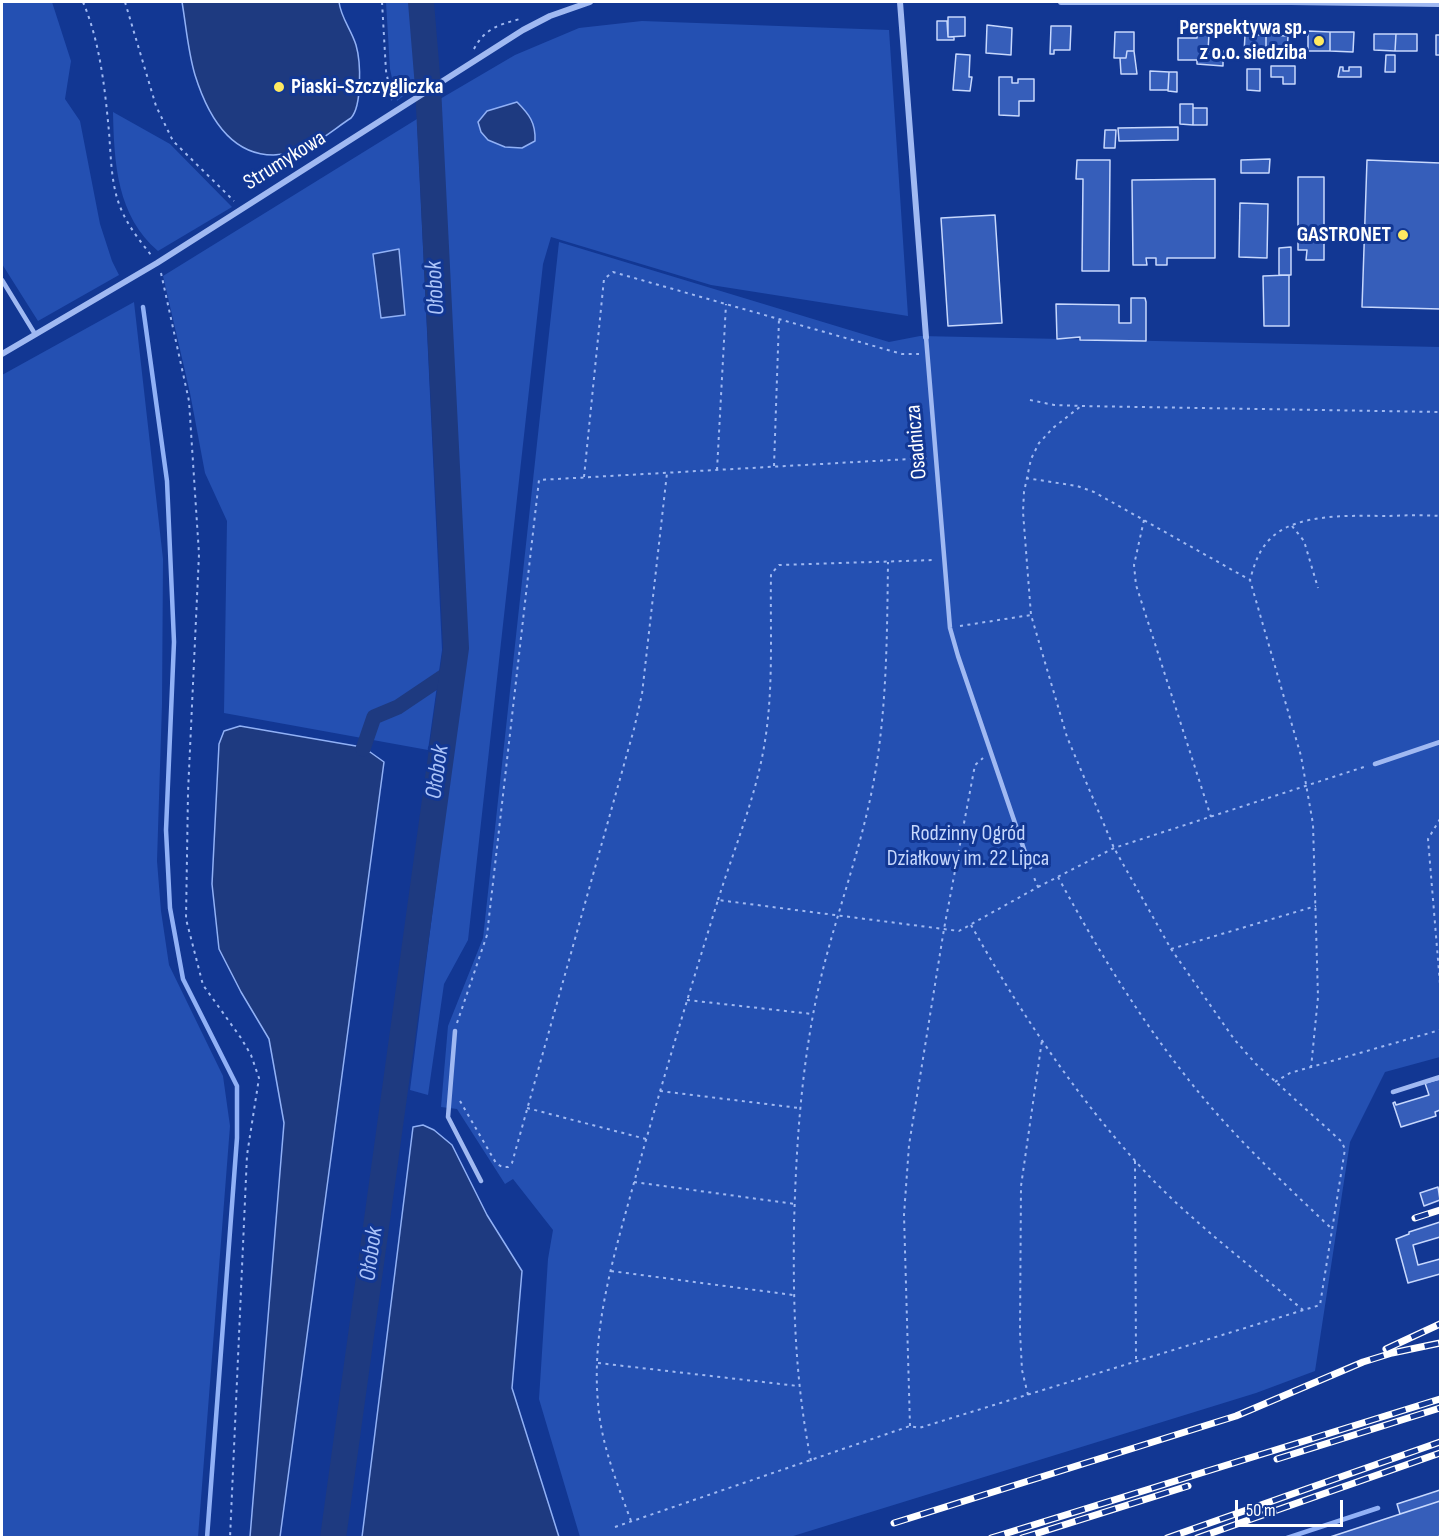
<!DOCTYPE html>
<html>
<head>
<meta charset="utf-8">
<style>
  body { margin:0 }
  #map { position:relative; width:1442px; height:1539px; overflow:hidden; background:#123793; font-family:"Sofia Sans Condensed",sans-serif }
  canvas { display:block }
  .frame { position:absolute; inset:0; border:3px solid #fff; pointer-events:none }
  .scale { position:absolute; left:1235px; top:1500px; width:108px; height:27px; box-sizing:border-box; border:3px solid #fff; border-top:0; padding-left:8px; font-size:18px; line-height:21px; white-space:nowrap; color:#fff; -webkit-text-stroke:4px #123793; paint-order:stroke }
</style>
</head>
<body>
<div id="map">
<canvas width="1442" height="1539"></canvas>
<div class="frame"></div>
<div class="scale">50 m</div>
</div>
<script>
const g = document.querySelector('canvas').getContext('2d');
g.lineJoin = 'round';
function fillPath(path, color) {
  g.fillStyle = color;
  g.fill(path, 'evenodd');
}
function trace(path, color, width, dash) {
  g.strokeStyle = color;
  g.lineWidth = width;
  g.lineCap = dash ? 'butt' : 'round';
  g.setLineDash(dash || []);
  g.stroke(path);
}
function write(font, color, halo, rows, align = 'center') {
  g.font = font + ' "Sofia Sans Condensed",sans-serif';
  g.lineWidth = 6;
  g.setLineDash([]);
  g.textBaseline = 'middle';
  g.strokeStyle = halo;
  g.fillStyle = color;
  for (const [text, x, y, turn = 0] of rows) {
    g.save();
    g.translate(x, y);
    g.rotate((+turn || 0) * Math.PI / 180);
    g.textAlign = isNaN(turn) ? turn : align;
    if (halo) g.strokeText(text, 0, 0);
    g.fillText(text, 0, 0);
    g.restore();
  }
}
const green = new Path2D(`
  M 2,2 L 52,2 L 71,61 L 65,99 L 80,121 L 100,224 L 112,261 L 119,275 L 38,321 L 2,264 Z
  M 386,2 L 414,2 L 421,82 L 397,101 L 390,69 Z
  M 642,21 L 889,30 L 908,316 L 711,285 L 551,237 L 543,264 L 468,940 L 444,984 L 428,1095 L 410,1090 L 467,638 L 440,99 L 515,55 L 579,28 Z
  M 113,112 L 170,144 L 232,207 L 158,251 C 117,216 114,163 113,112 Z
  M 417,119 L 442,650 L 428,750 L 224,713 L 227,521 L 205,473 L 190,393 L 163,276 Z
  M 559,242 L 889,342 L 920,336 L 1440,347 L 1440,1057 L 1385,1072 L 1350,1142 L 1315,1371 L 1256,1393 L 790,1537 L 580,1537 L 539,1399 L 548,1259 L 553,1230 L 513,1179 L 505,1184 L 457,1109 L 441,1107 L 448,1026 L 483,938 Z
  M 134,302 L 163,559 L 162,704 L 157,861 L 161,911 L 169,965 L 223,1076 L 230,1126 L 198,1537 L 2,1537 L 2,375 Z`);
const water = new Path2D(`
  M 182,2 L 339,2 C 341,18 351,29 356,45 C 361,62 362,106 351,118 C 334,129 315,146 295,152 C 238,167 210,123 195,75 C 188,52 186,25 182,2 Z
  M 517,102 C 529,114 536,123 535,141 L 522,148 L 505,147 L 488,140 L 481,132 L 478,122 L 487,111 Z
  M 399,249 L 405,315 L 381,318 L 373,254 Z
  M 240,726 L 356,746 L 370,752 L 384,762 L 280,1537 L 250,1537 L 284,1123 L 269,1039 L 241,992 L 219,949 L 212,884 L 219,744 L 224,731 Z
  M 423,1125 L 434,1130 L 452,1145 L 487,1215 L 522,1271 L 512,1388 L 559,1537 L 362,1537 L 413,1127 Z`);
const stream = new Path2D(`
  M 143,307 L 167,481 L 174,642 L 166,830 L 170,908 L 183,979 L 237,1086 L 237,1138 L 207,1538
  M 1287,1538 L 1378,1508`);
const canal = new Path2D(`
  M 363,749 L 374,717 L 398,707 L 453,670`);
const river = new Path2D(`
  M 333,1538 L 456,648 L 428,87 L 421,2`);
const building = new Path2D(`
  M 948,17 L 965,17 L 965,36 L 948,37 Z
  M 937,21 L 947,21 L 948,37 L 954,37 L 954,40 L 937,40 Z
  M 987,25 L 1012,28 L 1011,55 L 986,53 Z
  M 1051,26 L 1071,26 L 1070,50 L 1054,50 L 1054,54 L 1050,54 Z
  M 1308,31 L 1330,32 L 1330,51 L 1308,51 Z
  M 1115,32 L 1134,32 L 1134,51 L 1127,51 L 1126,58 L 1114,58 Z
  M 1330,32 L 1354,32 L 1353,52 L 1330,51 Z
  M 1197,34 L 1209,34 L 1208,51 L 1223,51 L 1223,66 L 1197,64 L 1197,60 L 1178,60 L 1178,38 L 1197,38 Z
  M 1374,34 L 1396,34 L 1395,51 L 1374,50 Z
  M 1396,34 L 1417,34 L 1417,51 L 1395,51 Z
  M 1245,35 L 1266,35 L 1266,54 L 1244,53 Z
  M 1266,35 L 1288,36 L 1287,54 L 1266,54 Z
  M 1436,35 L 1440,35 L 1440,55 L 1436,55 Z
  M 1127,51 L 1134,51 L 1137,74 L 1121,74 L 1120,58 L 1126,58 Z
  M 956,54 L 970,55 L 969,77 L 972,77 L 970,91 L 953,90 Z
  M 1386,55 L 1395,55 L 1395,72 L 1385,72 Z
  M 1271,66 L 1295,66 L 1295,84 L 1283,84 L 1283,77 L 1271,77 Z
  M 1340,67 L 1343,67 L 1343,71 L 1349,71 L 1349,67 L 1361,67 L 1361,77 L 1338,77 Z
  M 1247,69 L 1260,69 L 1260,91 L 1247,90 Z
  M 1150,71 L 1169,72 L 1168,90 L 1150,90 Z
  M 1169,72 L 1177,72 L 1177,92 L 1168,91 Z
  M 999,77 L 1012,77 L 1012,83 L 1018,83 L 1018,79 L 1034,79 L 1034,101 L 1019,101 L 1019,116 L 999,115 Z
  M 1180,104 L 1193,104 L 1193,125 L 1180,124 Z
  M 1193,108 L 1207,108 L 1207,125 L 1193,125 Z
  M 1178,127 L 1178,140 L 1119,141 L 1118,128 Z
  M 1105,130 L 1116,130 L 1115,148 L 1104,148 Z
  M 1270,159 L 1269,173 L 1241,173 L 1241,160 Z
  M 1077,160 L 1110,160 L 1109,271 L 1082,271 L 1083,179 L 1076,179 Z
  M 1367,160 L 1440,163 L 1440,309 L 1362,307 Z
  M 1298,177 L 1324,177 L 1324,260 L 1306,260 L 1307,250 L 1298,250 Z
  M 1215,179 L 1215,258 L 1167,258 L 1167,265 L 1156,265 L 1156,258 L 1146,258 L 1147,265 L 1133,265 L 1132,180 Z
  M 1240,203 L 1268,204 L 1267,258 L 1239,257 Z
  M 995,215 L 1002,323 L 948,326 L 941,218 Z
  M 1291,247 L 1291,275 L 1279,275 L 1279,248 Z
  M 1289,275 L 1289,326 L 1264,326 L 1263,276 Z
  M 1131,298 L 1145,298 L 1146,302 L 1146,341 L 1080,340 L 1080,337 L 1057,339 L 1056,304 L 1119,305 L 1119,323 L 1131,323 Z
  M 1440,1079 L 1440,1110 L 1435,1112 L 1436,1116 L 1401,1127 L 1393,1103 L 1395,1102 L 1396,1105 L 1429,1095 L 1425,1083 Z
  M 1438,1187 L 1440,1200 L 1424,1206 L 1420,1193 Z
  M 1440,1222 L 1440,1237 L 1413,1245 L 1418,1265 L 1440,1259 L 1440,1274 L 1408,1283 L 1396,1239 L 1409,1234 L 1409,1232 Z
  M 1440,1490 L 1440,1501 L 1400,1514 L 1397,1504 Z
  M 1440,1501 L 1440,1536 L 1435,1538 L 1327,1538 Z`);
const path = new Path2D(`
  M 83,2 C 100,42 105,89 109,132 C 111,157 111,186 121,209 C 128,226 140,241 151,255
  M 125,2 L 156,106 L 173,141 L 234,201
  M 382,2 L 386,71 L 392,100
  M 474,49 C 484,29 500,24 520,19
  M 161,273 L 189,401 L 199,554 L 188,792 L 186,919 L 203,985 L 241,1038 L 251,1055 L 259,1078 L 247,1155 L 230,1538
  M 1030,400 L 1054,405 L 1081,406 L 1440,412
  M 774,466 L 779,319
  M 717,470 L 726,304
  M 584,477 L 604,279 L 613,272 L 902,354 L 919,354
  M 1026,478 L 1077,486 L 1094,492 L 1250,580
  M 1144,520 L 1134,565 L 1136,585 L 1211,817
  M 1292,526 L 1304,541 L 1318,588
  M 960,626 L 1031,615
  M 1440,819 L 1428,839 L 1440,984
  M 1058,877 C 1102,958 1151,1037 1211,1107 C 1249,1151 1291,1190 1333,1230
  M 1038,887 L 1114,848 L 1367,766
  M 718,900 C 734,849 755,799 764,747 C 774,690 770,631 771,574 L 779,565 L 935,560
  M 971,925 C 1021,1014 1079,1101 1149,1176 C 1196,1225 1251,1266 1303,1310
  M 1171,949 L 1316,906
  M 687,1000 L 812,1014
  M 457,1023 L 487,935 L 539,480 L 927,458
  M 1311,1068 L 1318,997 L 1313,824 L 1301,756 L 1250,580 C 1254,565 1259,550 1270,539 C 1296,512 1355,516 1390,516 C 1407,515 1424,515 1440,516
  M 1275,1082 L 1290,1073 L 1440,1030
  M 660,1091 L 799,1108
  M 460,1101 L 496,1163 L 502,1167 L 508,1167 L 512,1163 L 634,729 L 642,694 L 667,473
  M 527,1108 L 646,1139
  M 1135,1161 L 1136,1362
  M 634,1182 L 795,1204
  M 611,1271 L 793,1295
  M 598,1363 L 798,1386
  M 1028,1395 L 1022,1370 L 1020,1332 L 1021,1186 L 1042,1040
  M 910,1426 L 904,1215 L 909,1145 L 944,929 L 975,765 L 983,758
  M 811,1461 C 795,1380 793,1307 794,1225 C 796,1154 800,1085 813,1015 C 827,937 858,863 873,785 C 887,712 887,636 888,562
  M 631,1521 C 617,1483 601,1444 598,1403 C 591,1327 615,1252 635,1179 C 661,1086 689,993 718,900 L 959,931 L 1038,887 L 1033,875
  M 615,1527 L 910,1426 L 919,1428 L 1320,1305 L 1345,1149 L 1341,1141 L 1256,1064 L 1234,1039 L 1171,949 L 1114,848 L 1067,737 L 1031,615 L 1023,512 L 1024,492 L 1031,459 L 1039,443 L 1053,428 L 1081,406`);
const service = new Path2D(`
  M 2,280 L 35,334
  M 926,337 L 950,628 L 958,656 L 1030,867
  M 1375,764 L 1440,742
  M 455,1031 L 448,1117 L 481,1181
  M 1393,1092 L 1440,1077`);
const minor = new Path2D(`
  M 900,2 L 926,337
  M 1061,2 L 1291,2 L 1440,4
  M 2,354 L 157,263 L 523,30 L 550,16 L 590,2`);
const rail = new Path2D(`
  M 1415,1218 L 1440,1210
  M 1386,1349 L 1440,1324
  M 1277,1459 L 1440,1408
  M 894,1523 L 1236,1416 L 1363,1362 L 1392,1353 L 1440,1343
  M 991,1538 L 1440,1399
  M 1022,1538 L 1188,1486
  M 1167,1538 L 1440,1442
  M 1197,1538 L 1440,1453`);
const markers = [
  [1319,41,6,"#ffe961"],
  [279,87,6,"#ffe961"],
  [1403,235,6,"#ffe961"]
];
const poiNames = [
  ["Perspektywa sp.",1307,28],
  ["z o.o. siedziba",1307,53],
  ["Piaski-Szczygliczka",291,87,"left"],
  ["GASTRONET",1391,235]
];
const streetNames = [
  ["Strumykowa",285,161,-32],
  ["Osadnicza",917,442,-95]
];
const parkNames = [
  ["Rodzinny Ogród",968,834],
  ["Działkowy im. 22 Lipca",968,859]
];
const waterNames = [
  ["Ołobok",436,288,-93],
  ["Ołobok",438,772,-82],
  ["Ołobok",372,1254,-82]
];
fillPath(green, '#2450b2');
fillPath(water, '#1e3a80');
trace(water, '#91b1f6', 1.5);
trace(stream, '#91b1f6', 4.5);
trace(canal, '#1e3a80', 15);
trace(river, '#1e3a80', 26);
fillPath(building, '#365eba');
trace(building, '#c7d8fd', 1.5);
trace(path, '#a0b9f2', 2, [3, 4.5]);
trace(service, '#a0b9f2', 4.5);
trace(minor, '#a0b9f2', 6);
trace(rail, '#fff', 7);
trace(rail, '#123793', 4.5, [14]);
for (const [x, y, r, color] of markers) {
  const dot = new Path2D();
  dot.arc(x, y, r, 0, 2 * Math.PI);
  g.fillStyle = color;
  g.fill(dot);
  trace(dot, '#123793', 2);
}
write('bold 22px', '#fff', '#123793', poiNames, 'right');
write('22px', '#fff', '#123793', streetNames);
write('22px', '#c7d8fd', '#123793', parkNames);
write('italic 24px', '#acc4f9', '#123793', waterNames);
</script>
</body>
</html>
